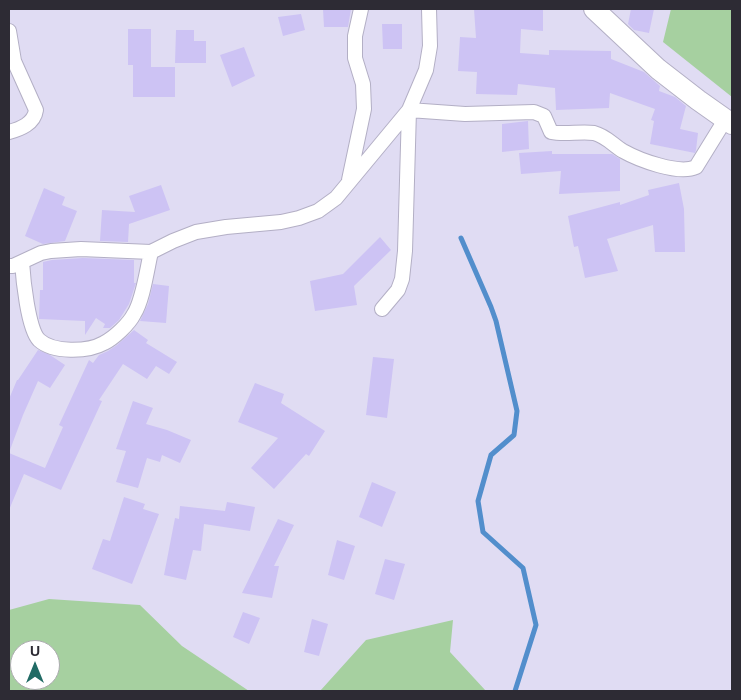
<!DOCTYPE html>
<html>
<head>
<meta charset="utf-8">
<style>
  body { margin:0 }
  #map { position:relative; width:741px; height:700px; overflow:hidden; background:#e0dcf3; font-family:Helvetica,sans-serif }
  canvas { display:block }
  .frame { position:absolute; inset:0; border:10px solid #2d2b34; pointer-events:none }
  .north { position:absolute; left:10px; top:640px; width:50px; height:50px; box-sizing:border-box; background:#fff; border:1px solid #abaaae; border-radius:50%; rotate:0deg; font-size:14px; font-weight:700; line-height:20px; text-align:center; color:#2d2b34 }
  .north::after { content:''; display:block; margin:auto; width:18px; height:22px; background:#216b65; clip-path:polygon(50% 0,100% 100%,50% 72%,0 100%) }
</style>
</head>
<body>
<div id="map">
<canvas width="741" height="700"></canvas>
<div class="frame"></div>
<div class="north">U</div>
</div>
<script>
const g = document.querySelector('canvas').getContext('2d');
g.lineJoin = 'round';
function fillPath(path, color) {
  g.fillStyle = color;
  g.fill(path, 'evenodd');
}
function trace(path, color, width, dash) {
  g.strokeStyle = color;
  g.lineWidth = width;
  g.lineCap = dash ? 'butt' : 'round';
  g.setLineDash(dash || []);
  g.stroke(path);
}
const green = new Path2D(`
  M 671,9 L 732,9 L 732,97 L 663,42 Z
  M 49,599 L 140,605 L 182,646 L 249,691 L 9,691 L 9,610 ZM 20,650 L 50,650 L 50,680 L 20,680 Z
  M 453,620 L 450,652 L 486,691 L 320,691 L 366,640 Z`);
const stream = new Path2D(`
  M 461,238 L 491,307 L 496,321 L 517,411 L 514,435 L 491,455 L 478,501 L 483,532 L 523,568 L 536,625 L 515,691`);
const building = new Path2D(`
  M 323,9 L 351,9 L 348,27 L 324,27 Z
  M 474,9 L 543,9 L 543,31 L 521,29 L 520,53 L 549,55 L 549,50 L 611,51 L 611,59 L 644,72 L 660,86 L 659,91 L 675,97 L 686,106 L 680,129 L 698,133 L 696,150 L 695,153 L 650,144 L 654,121 L 651,120 L 655,109 L 610,93 L 609,108 L 556,110 L 555,88 L 518,84 L 517,95 L 476,94 L 477,72 L 458,71 L 460,37 L 476,38 Z
  M 631,9 L 654,9 L 649,33 L 634,30 L 628,24 Z
  M 301,14 L 305,30 L 283,36 L 278,17 Z
  M 382,24 L 402,24 L 402,49 L 383,49 Z
  M 128,29 L 151,29 L 151,67 L 175,67 L 175,97 L 133,97 L 133,65 L 128,65 Z
  M 176,30 L 194,30 L 194,41 L 206,41 L 206,63 L 175,63 Z
  M 244,47 L 255,76 L 232,87 L 220,55 Z
  M 528,121 L 529,149 L 502,152 L 502,124 Z
  M 552,151 L 552,154 L 612,154 L 620,159 L 620,191 L 559,194 L 561,171 L 521,174 L 519,153 Z
  M 679,183 L 684,209 L 685,252 L 655,252 L 653,225 L 607,239 L 618,271 L 585,278 L 578,246 L 574,247 L 568,216 L 620,202 L 620,205 L 649,195 L 648,190 Z
  M 161,185 L 170,210 L 129,224 L 128,242 L 100,241 L 102,210 L 135,212 L 129,196 Z
  M 44,188 L 65,197 L 62,205 L 77,211 L 65,241 L 43,244 L 25,236 Z
  M 380,237 L 391,250 L 354,286 L 357,305 L 315,311 L 310,281 L 343,274 Z
  M 83,258 L 134,260 L 134,283 L 136,283 L 129,304 L 119,320 L 110,328 L 103,328 L 105,324 L 96,318 L 85,335 L 85,321 L 39,319 L 40,290 L 43,290 L 43,262 L 52,260 Z
  M 153,284 L 169,286 L 166,323 L 140,321 L 148,304 Z
  M 134,330 L 148,340 L 146,343 L 177,362 L 169,374 L 156,366 L 147,379 L 123,364 L 99,400 L 102,401 L 61,490 L 24,474 L 9,510 L 9,453 L 45,468 L 63,427 L 59,425 L 89,360 L 93,363 L 99,355 L 108,351 L 117,345 Z
  M 38,350 L 50,355 L 65,365 L 50,388 L 38,381 L 23,415 L 10,450 L 9,450 L 9,399 L 17,380 L 18,380 Z
  M 373,357 L 394,359 L 387,418 L 366,415 Z
  M 255,383 L 284,394 L 281,403 L 325,431 L 309,456 L 306,454 L 274,489 L 251,468 L 278,438 L 238,422 Z
  M 133,401 L 153,408 L 146,424 L 167,430 L 191,440 L 180,463 L 162,455 L 160,462 L 147,458 L 138,488 L 116,482 L 126,451 L 116,449 Z
  M 372,482 L 396,492 L 382,527 L 359,517 Z
  M 124,497 L 145,504 L 143,509 L 159,514 L 132,584 L 92,569 L 103,539 L 110,541 Z
  M 227,502 L 255,507 L 250,531 L 204,524 L 201,551 L 193,550 L 186,580 L 164,575 L 175,518 L 179,519 L 180,506 L 225,511 Z
  M 278,519 L 294,525 L 274,566 L 279,566 L 272,598 L 242,593 Z
  M 337,540 L 355,546 L 344,580 L 328,575 Z
  M 385,559 L 405,564 L 394,600 L 375,594 Z
  M 243,612 L 260,618 L 249,644 L 233,637 Z
  M 312,619 L 328,624 L 319,656 L 304,652 Z`);
const street = new Path2D(`
  M 9,31 L 14,61 L 36,110 C 34,124 20,129 9,132
  M 349,180 L 364,109 L 363,84 L 355,58 L 355,36 L 361,9
  M 22,262 C 23,278 28,329 39,340 C 53,353 88,352 104,343 C 114,338 129,324 134,314 C 143,300 147,269 151,252
  M 9,266 L 13,266 L 41,253 L 51,251 L 81,249 L 151,252 L 173,241 L 196,232 L 226,227 L 281,222 L 299,218 L 318,211 L 336,198 L 409,110 L 426,70 L 430,46 L 429,9
  M 382,309 L 398,290 L 402,279 L 405,251 L 409,110 L 465,114 L 534,112 L 544,116 L 551,132 C 565,135 580,131 594,133 C 606,136 613,145 623,151 C 639,160 679,175 696,167 L 725,120`);
const secondary = new Path2D(`
  M 594,9 L 658,69 L 698,100 L 732,124`);
fillPath(green, '#a6d0a0');
trace(stream, '#528ecc', 5);
fillPath(building, '#cdc3f4');
trace(street, '#b3afc5', 16);
trace(secondary, '#b3afc5', 22);
trace(street, '#fff', 14);
trace(secondary, '#fff', 20);
</script>
</body>
</html>
